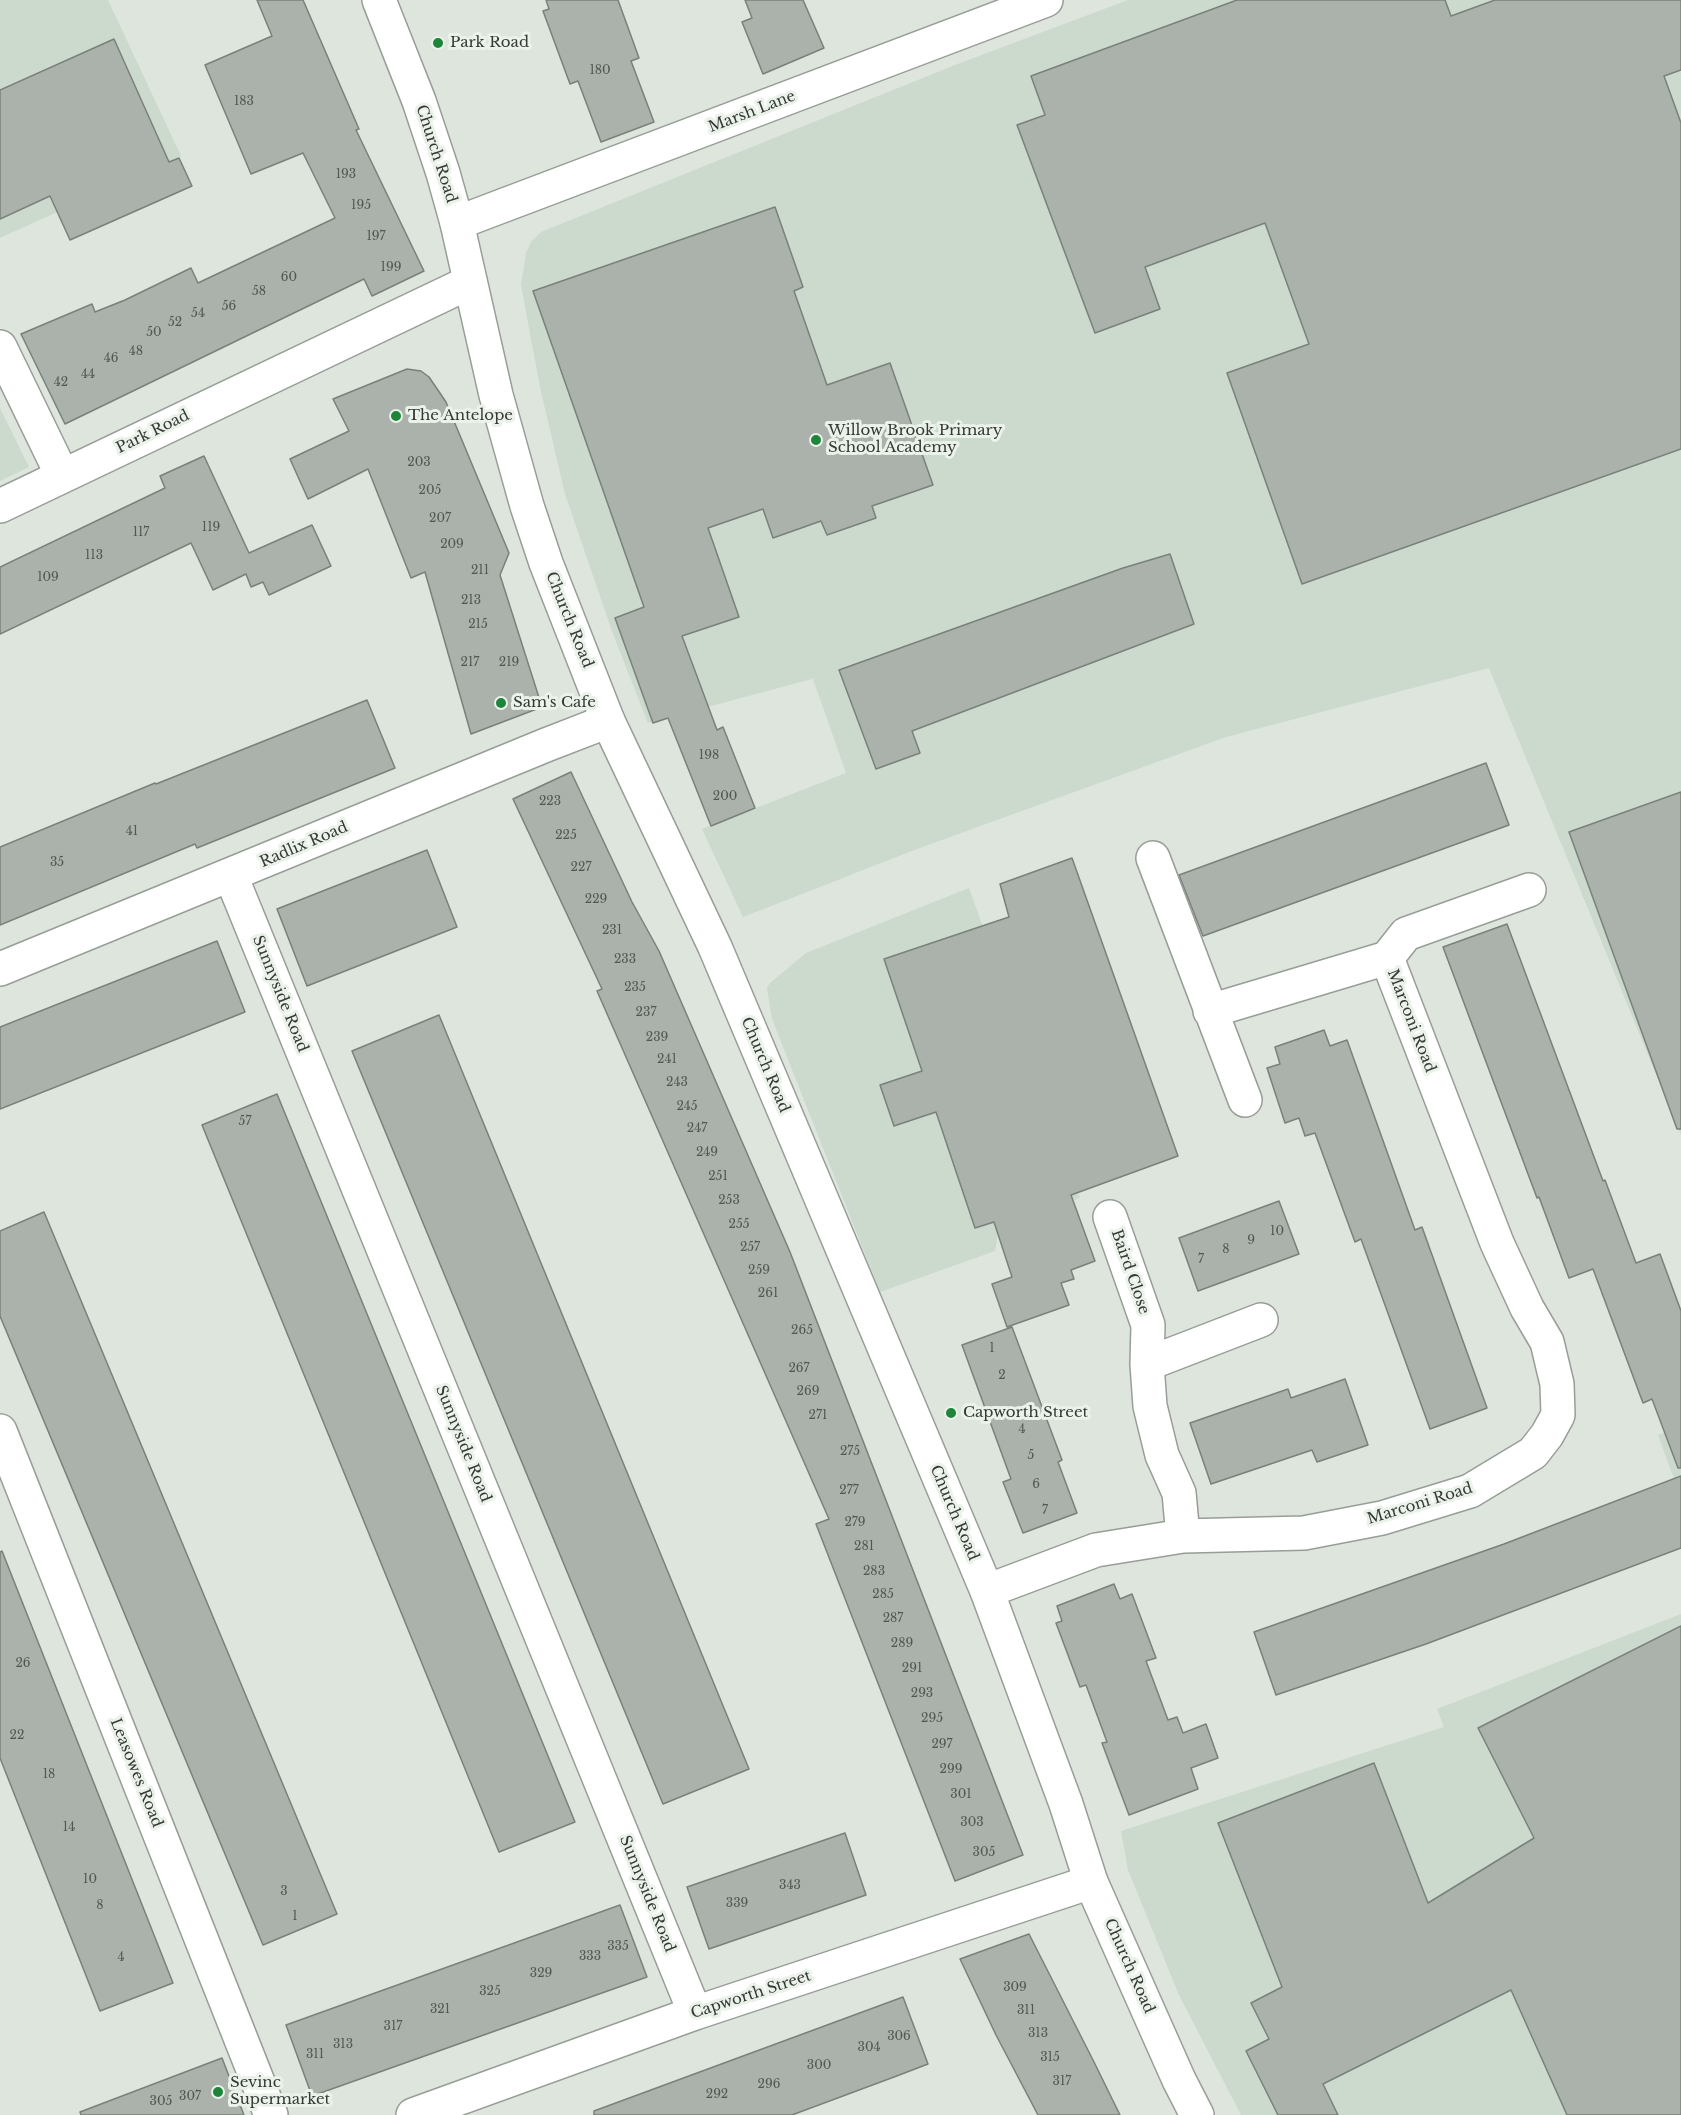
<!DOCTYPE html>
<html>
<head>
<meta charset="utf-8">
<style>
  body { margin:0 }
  canvas { display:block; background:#dde5dd }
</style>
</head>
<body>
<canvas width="1681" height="2115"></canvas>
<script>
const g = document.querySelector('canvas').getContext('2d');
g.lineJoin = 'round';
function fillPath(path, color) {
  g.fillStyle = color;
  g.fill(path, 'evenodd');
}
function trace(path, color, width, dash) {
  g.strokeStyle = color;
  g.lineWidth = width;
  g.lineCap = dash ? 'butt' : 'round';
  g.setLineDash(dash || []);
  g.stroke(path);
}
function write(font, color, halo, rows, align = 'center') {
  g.font = font + ' "Libre Baskerville",serif';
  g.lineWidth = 6;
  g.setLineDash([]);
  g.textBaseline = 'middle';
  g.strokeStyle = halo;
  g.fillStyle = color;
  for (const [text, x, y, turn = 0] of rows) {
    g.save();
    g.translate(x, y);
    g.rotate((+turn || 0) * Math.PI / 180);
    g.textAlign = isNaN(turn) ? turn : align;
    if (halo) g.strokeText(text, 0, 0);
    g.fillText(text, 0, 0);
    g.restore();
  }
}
const built = new Path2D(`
  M 0,0 L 108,0 L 181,156 L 0,238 Z
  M 1128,0 L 1681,0 L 1681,1135 L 1489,668 L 1226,737 L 917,849 L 743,917 L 702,829 L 846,773 L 813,679 L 823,676 L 648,723 L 613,634 L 565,494 L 540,387 L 521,285 L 526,253 L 531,242 L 541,232 L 955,65 Z
  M 0,408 L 29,467 L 0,481 Z
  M 969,888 L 1080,1198 L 999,1228 L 995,1251 L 880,1292 L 772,1019 L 767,988 L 770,983 L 806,953 Z
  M 1681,1427 L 1681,1498 L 1658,1435 Z
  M 1681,1614 L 1681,2115 L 1241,2115 L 1179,1995 L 1128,1870 L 1121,1831 L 1444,1727 L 1437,1709 Z`);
const building = new Path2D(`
  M 257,0 L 303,0 L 359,129 L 356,130 L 424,271 L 372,296 L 364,279 L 65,424 L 21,334 L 92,304 L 95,312 L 125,300 L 191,268 L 198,283 L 335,218 L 303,153 L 251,174 L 205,65 L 272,36 Z
  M 546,0 L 618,0 L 639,58 L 631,61 L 654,122 L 601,142 L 578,81 L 570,84 L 543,11 L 549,9 Z
  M 745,0 L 803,0 L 824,48 L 763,74 L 742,22 L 752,18 Z
  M 1237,0 L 1445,0 L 1451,16 L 1495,0 L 1681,0 L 1681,70 L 1664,76 L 1681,123 L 1681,449 L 1302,584 L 1227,373 L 1309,344 L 1265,223 L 1145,267 L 1160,309 L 1095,333 L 1017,125 L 1045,115 L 1031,76 Z
  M 114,39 L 169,162 L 179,158 L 192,186 L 70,240 L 50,196 L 0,219 L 0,90 Z
  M 775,207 L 803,287 L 794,291 L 827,385 L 890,363 L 933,485 L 872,506 L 876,518 L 827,535 L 821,521 L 773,538 L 763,509 L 708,528 L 739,617 L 682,636 L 717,730 L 723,727 L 755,808 L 711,826 L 668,718 L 653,723 L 615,618 L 644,607 L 533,291 Z
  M 407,369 L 421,371 L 429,377 L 446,402 L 509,553 L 500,575 L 542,707 L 471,734 L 425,572 L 411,578 L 368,469 L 308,499 L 290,459 L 349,431 L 333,399 Z
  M 204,456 L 249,553 L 312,525 L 331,566 L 269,595 L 263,582 L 251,587 L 246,574 L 213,590 L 191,543 L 0,634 L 0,567 L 165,488 L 160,476 Z
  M 1170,554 L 1194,624 L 912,731 L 920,753 L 876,769 L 839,670 L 1123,568 Z
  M 367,700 L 395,768 L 197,848 L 195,844 L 0,925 L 0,847 L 155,783 L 156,784 Z
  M 1486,763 L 1509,825 L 1203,936 L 1179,875 Z
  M 571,772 L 632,902 L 659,951 L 790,1252 L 1023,1855 L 955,1881 L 816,1524 L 829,1519 L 597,991 L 602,989 L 513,799 Z
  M 1681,792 L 1681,1129 L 1677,1129 L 1569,832 Z
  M 427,850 L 457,927 L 307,986 L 277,909 Z
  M 1072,858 L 1178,1156 L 1071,1195 L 1095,1261 L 1071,1270 L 1074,1279 L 1061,1283 L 1069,1305 L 1007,1327 L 992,1284 L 1012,1277 L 994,1222 L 975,1228 L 936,1112 L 894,1126 L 880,1085 L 922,1071 L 884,959 L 1009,917 L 1000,884 Z
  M 1507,924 L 1603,1181 L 1605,1180 L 1636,1263 L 1660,1254 L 1681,1311 L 1681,1468 L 1678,1468 L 1652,1399 L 1643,1403 L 1593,1269 L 1569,1278 L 1539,1197 L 1537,1198 L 1443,947 Z
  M 217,941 L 245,1012 L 0,1109 L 0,1027 Z
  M 439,1015 L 749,1769 L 663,1804 L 352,1051 Z
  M 1324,1030 L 1330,1046 L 1347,1040 L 1415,1230 L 1422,1227 L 1487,1408 L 1430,1429 L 1361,1239 L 1355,1242 L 1315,1133 L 1305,1136 L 1299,1118 L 1285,1123 L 1267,1068 L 1280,1064 L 1275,1047 Z
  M 277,1094 L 575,1822 L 499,1852 L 202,1125 Z
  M 1279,1201 L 1299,1254 L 1198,1291 L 1179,1238 Z
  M 44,1212 L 337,1914 L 263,1945 L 0,1316 L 0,1231 Z
  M 1012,1327 L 1062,1460 L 1058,1462 L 1077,1513 L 1023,1533 L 1003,1482 L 1011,1479 L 962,1345 Z
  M 1345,1379 L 1368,1445 L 1317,1462 L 1312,1450 L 1211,1484 L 1190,1423 L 1288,1389 L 1291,1398 Z
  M 1681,1476 L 1681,1548 L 1426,1644 L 1276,1695 L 1254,1632 L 1504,1544 Z
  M 2,1551 L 173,1983 L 100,2011 L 0,1758 L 0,1552 Z
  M 1114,1584 L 1120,1599 L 1132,1594 L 1156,1658 L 1146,1661 L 1168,1720 L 1177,1717 L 1183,1733 L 1206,1724 L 1218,1758 L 1191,1768 L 1198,1789 L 1129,1815 L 1102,1743 L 1107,1742 L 1086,1685 L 1080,1687 L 1056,1623 L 1062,1621 L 1057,1606 Z
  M 1681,1626 L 1681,2115 L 1567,2115 L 1511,1990 L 1323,2084 L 1338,2115 L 1278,2115 L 1246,2051 L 1269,2039 L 1251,2003 L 1282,1987 L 1218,1823 L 1374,1763 L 1428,1903 L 1534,1838 L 1478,1728 Z
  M 845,1833 L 866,1895 L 709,1949 L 687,1887 Z
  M 620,1905 L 647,1977 L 312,2096 L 286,2025 Z
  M 1029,1934 L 1094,2062 L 1120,2115 L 1038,2115 L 996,2035 L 960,1959 Z
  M 903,1997 L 928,2064 L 894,2077 L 792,2115 L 594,2115 L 594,2111 Z
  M 222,2058 L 244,2115 L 81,2115 L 80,2112 Z`);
const street = new Path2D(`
  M 457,223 L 1046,0
  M 0,347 L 62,475
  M 0,506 L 470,282
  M 1153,858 L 1245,1100
  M 231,876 L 695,2013
  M 1387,958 L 1406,934 L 1529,890
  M 0,969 L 546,745 L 608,721
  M 1110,1217 L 1148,1325 L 1147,1364 L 1150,1406 L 1162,1455 L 1179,1493 L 1183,1536
  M 1147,1364 L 1261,1320
  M 0,1431 L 271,2115
  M 987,1591 L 1096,1550 L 1183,1536 L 1304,1533 L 1382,1518 L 1470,1491 L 1533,1453 L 1547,1435 L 1558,1415 L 1557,1384 L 1547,1342 L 1527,1308 L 1497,1243 L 1387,958 L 1210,1011
  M 413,2115 L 695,2013 L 1091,1882`);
const primary = new Path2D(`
  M 379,0 L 419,101 L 443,173 L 457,223 L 496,395 L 527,506 L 546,563 L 608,721 L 715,947 L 987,1591 L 1066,1804 L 1091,1882 L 1179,2080 L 1197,2115`);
const markers = [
  [438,43,6,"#1e853a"],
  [396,416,6,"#1e853a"],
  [816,440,6,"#1e853a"],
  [501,703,6,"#1e853a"],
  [951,1413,6,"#1e853a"],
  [218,2092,6,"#1e853a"]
];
const numberNames = [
  ["180",600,71],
  ["183",244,102],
  ["193",346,175],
  ["195",361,206],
  ["197",376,237],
  ["199",391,268],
  ["60",289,278],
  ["58",259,292],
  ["56",229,307],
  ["54",198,314],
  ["52",175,323],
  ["50",154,333],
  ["48",136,352],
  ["46",111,359],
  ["44",88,375],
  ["42",61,383],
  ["203",419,463],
  ["205",430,491],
  ["207",440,519],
  ["119",211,528],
  ["117",141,533],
  ["209",452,545],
  ["113",94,556],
  ["211",480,571],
  ["109",48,578],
  ["213",471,601],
  ["215",478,625],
  ["217",470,663],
  ["219",509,663],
  ["198",709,756],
  ["200",725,797],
  ["223",550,802],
  ["41",132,832],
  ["225",566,836],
  ["35",57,863],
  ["227",581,868],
  ["229",596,900],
  ["231",612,931],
  ["233",625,960],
  ["235",635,988],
  ["237",646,1013],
  ["239",657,1038],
  ["241",667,1060],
  ["243",677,1083],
  ["245",687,1107],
  ["57",245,1122],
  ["247",697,1129],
  ["249",707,1153],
  ["251",718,1177],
  ["253",729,1201],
  ["255",739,1225],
  ["10",1277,1232],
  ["9",1251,1241],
  ["257",750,1248],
  ["8",1226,1250],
  ["7",1201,1260],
  ["259",759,1271],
  ["261",768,1294],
  ["265",802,1331],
  ["1",992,1349],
  ["267",799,1369],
  ["2",1002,1376],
  ["269",808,1392],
  ["271",818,1416],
  ["4",1022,1430],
  ["275",850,1452],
  ["5",1031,1456],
  ["6",1036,1485],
  ["277",849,1491],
  ["7",1045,1511],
  ["279",855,1523],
  ["281",864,1547],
  ["283",874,1572],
  ["285",883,1595],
  ["287",893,1619],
  ["289",902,1644],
  ["26",23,1664],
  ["291",912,1669],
  ["293",922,1694],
  ["295",932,1719],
  ["22",17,1736],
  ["297",942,1745],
  ["299",951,1770],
  ["18",49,1775],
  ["301",961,1795],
  ["303",972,1823],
  ["14",69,1828],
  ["305",984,1853],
  ["10",90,1880],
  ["343",790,1886],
  ["3",284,1892],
  ["339",737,1904],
  ["8",100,1906],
  ["1",295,1917],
  ["335",618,1947],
  ["333",590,1957],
  ["4",121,1958],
  ["329",541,1974],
  ["309",1015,1988],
  ["325",490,1992],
  ["321",440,2010],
  ["311",1026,2011],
  ["317",393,2027],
  ["313",1038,2034],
  ["306",899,2037],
  ["313",343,2045],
  ["304",869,2048],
  ["311",315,2055],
  ["315",1050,2058],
  ["300",819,2066],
  ["317",1062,2082],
  ["296",769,2085],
  ["292",717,2095],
  ["307",190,2097],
  ["305",161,2102]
];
const poiNames = [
  ["Park Road",450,43],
  ["The Antelope",408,416],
  ["Willow Brook Primary",828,431],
  ["School Academy",828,448],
  ["Sam's Cafe",513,703],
  ["Capworth Street",963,1413],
  ["Sevinc",230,2083],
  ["Supermarket",230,2100]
];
const streetNames = [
  ["Marsh Lane",752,112,-21],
  ["Church Road",436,154,72],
  ["Park Road",153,432,-26],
  ["Church Road",569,620,68],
  ["Radlix Road",304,845,-23],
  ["Sunnyside Road",280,994,68],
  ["Marconi Road",1411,1021,69],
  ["Church Road",765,1065,67],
  ["Baird Close",1130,1272,71],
  ["Sunnyside Road",463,1444,68],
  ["Marconi Road",1420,1504,-17],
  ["Church Road",954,1513,67],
  ["Leasowes Road",136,1773,68],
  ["Sunnyside Road",647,1894,68],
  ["Church Road",1129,1966,66],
  ["Capworth Street",751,1995,-18]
];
fillPath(built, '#ccd9cd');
fillPath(building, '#aab2ab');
trace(building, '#79817a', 1.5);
trace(street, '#979e97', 36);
trace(primary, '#979e97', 36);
trace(street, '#fff', 33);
trace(primary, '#fff', 33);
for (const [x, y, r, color] of markers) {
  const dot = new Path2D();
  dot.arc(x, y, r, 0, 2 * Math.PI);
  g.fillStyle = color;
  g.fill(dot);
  trace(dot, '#eaf2ea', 2);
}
write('12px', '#535753', null, numberNames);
write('15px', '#363936', '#eaf2ea', poiNames, 'left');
write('15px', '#363936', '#eaf2ea', streetNames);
</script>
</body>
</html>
